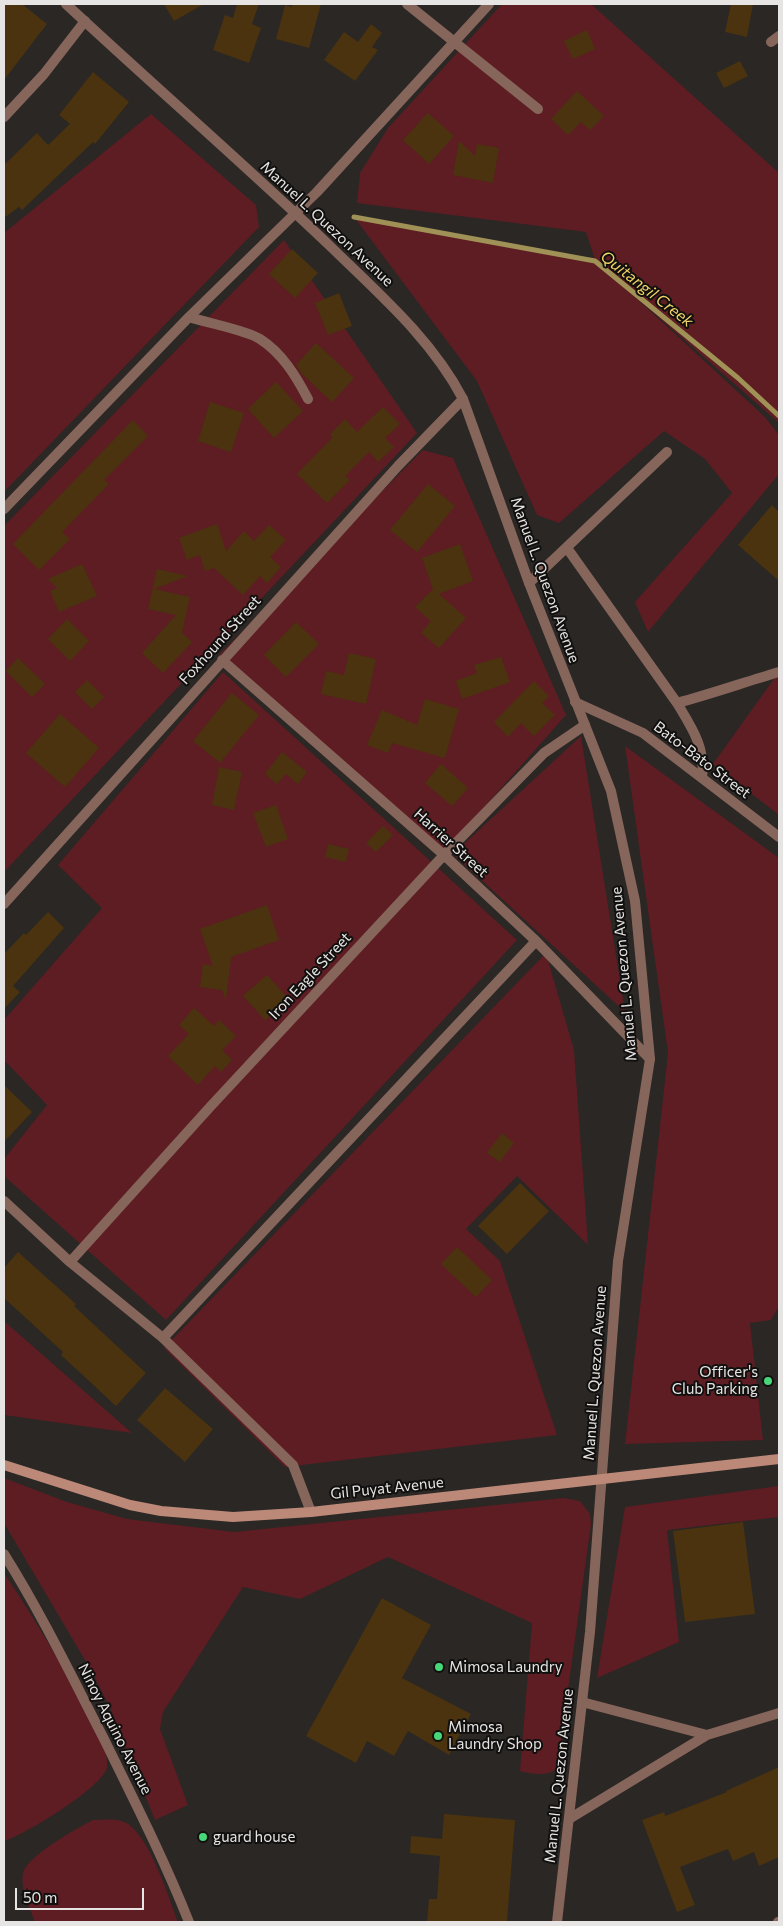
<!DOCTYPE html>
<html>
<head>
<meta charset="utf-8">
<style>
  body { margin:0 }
  #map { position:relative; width:783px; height:1926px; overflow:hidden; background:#2a2725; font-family:Commissioner,sans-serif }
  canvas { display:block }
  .frame { position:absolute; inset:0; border:5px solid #e7e5e4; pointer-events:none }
  .scale { position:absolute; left:15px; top:1888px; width:129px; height:22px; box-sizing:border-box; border:2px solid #e7e5e4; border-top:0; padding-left:6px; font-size:15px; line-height:18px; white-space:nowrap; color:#e7e5e4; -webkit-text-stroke:4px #11100f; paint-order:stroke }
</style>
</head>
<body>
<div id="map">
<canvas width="783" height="1926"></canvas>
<div class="frame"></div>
<div class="scale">50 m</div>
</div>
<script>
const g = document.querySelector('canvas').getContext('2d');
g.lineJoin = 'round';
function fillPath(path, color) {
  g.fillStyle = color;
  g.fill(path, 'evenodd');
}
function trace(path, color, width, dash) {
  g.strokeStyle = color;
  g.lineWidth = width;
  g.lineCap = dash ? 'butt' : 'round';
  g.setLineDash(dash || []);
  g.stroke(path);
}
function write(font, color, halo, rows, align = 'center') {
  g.font = font + ' Commissioner,sans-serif';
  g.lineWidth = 4;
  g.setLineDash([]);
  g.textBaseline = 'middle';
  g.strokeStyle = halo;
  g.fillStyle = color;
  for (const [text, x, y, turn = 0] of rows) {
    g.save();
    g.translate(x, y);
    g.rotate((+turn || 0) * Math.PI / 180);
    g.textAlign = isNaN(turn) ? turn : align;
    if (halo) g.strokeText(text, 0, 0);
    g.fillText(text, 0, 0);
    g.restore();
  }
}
const green = new Path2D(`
  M 502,4 L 591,4 L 779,173 L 779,423 L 623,286 L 765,417 L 779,435 L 779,474 L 648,632 L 635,602 L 732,493 L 705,459 L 664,431 L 559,523 L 537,515 L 477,381 L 354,217 L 595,260 L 586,232 L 357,203 L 360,173 L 388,128 Z
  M 151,114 L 256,205 L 259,227 L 4,492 L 4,233 Z
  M 284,240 L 417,433 L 4,872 L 4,526 Z
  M 423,450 L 453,458 L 566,715 L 443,854 L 219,655 Z
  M 223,672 L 517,940 L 166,1320 L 4,1176 L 4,1159 L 47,1105 L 4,1060 L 4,1020 L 102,908 L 58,865 Z
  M 776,676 L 779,677 L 779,815 L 713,764 Z
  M 581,736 L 625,1012 L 453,854 Z
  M 625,746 L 779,858 L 779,1306 L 771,1320 L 750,1323 L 763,1440 L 625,1444 L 668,1053 Z
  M 546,953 L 574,1050 L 588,1245 L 517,1176 L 466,1229 L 500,1261 L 557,1435 L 285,1467 L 164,1348 Z
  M 4,1321 L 132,1433 L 4,1415 Z
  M 4,1478 L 67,1502 L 127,1519 L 234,1532 L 564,1498 L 580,1501 L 590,1514 L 591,1524 L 557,1769 C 544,1777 534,1774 520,1771 L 532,1623 L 388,1557 L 300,1599 L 243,1587 L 163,1712 L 160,1729 L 188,1805 L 155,1820 L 111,1710 L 92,1672 L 4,1523 Z
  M 779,1486 L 779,1517 L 667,1530 L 679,1642 L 597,1678 L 625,1507 Z
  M 4,1573 C 36,1621 65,1669 91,1721 C 97,1734 109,1752 107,1767 C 105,1786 23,1836 4,1841 Z
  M 93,1820 C 103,1820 114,1818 124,1822 C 148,1831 169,1898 178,1922 L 35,1922 C 30,1908 20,1889 23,1873 C 27,1856 77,1828 93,1820 Z`);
const stream = new Path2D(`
  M 354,217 L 595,261 L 738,378 L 779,416`);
const building = new Path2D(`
  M 4,4 L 22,4 L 47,24 L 4,80 Z
  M 164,4 L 204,4 L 174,21 Z
  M 237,4 L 259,4 L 252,24 L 261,28 L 249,63 L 213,50 L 225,15 L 233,18 Z
  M 293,4 L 321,4 L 309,48 L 276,39 L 285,5 L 292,7 Z
  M 731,4 L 753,4 L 747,37 L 725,32 Z
  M 371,24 L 382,33 L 372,47 L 378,50 L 355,81 L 324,60 L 344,32 L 358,42 Z
  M 587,30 L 595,49 L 573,59 L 564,41 Z
  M 740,61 L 748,76 L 724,88 L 716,73 Z
  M 93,72 L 129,102 L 95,144 L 93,142 L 22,210 L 19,207 L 4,218 L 4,165 L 37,133 L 48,145 L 70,124 L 59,115 Z
  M 577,91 L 604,116 L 590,130 L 581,122 L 568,135 L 551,119 Z
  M 428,113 L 454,136 L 429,164 L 403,140 Z
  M 459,141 L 475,156 L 477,144 L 499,148 L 493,183 L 453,175 Z
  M 292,249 L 318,273 L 295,298 L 269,274 Z
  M 339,293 L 352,326 L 328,335 L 315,303 Z
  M 316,343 L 354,378 L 332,402 L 301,373 L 296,365 Z
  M 276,382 L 303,411 L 274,438 L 248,409 Z
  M 210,402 L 244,413 L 231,452 L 198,441 Z
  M 383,407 L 400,424 L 385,438 L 394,447 L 378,462 L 369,452 L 345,476 L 350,480 L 327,503 L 297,474 L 333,437 L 330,434 L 345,419 L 357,432 Z
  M 133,420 L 148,436 L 104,480 L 109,484 L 62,532 L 70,539 L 39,570 L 13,544 Z
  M 428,484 L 455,506 L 417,552 L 390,530 Z
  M 772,505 L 779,512 L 779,581 L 738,545 Z
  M 217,524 L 226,551 L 244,531 L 254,541 L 269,525 L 286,540 L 270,557 L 281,567 L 267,583 L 260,576 L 243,595 L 214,568 L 205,571 L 200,555 L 187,560 L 179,538 Z
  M 460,544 L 473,581 L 439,594 L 466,618 L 439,648 L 421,633 L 431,621 L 415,607 L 433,589 L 422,558 Z
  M 82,564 L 97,596 L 59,612 L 50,591 L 57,588 L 48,579 Z
  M 157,569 L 188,576 L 154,589 L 190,597 L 182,633 L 192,642 L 163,673 L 142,653 L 176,615 L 148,609 Z
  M 67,619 L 89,641 L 70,661 L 48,639 Z
  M 296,622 L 319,644 L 286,677 L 264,655 Z
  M 349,653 L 376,659 L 366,704 L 321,694 L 326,671 L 344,675 Z
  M 501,657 L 510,682 L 462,699 L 456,681 L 477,673 L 474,665 Z
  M 18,658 L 45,684 L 32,697 L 6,671 Z
  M 87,680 L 104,697 L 92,709 L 75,692 Z
  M 534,681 L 549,696 L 542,703 L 555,715 L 534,736 L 521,723 L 508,737 L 494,722 Z
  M 232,693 L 259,715 L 220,763 L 193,741 Z
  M 425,699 L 459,709 L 445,758 L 392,743 L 388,753 L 367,745 L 382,710 L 417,725 Z
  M 60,714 L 99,748 L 65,787 L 26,753 Z
  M 282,752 L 307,772 L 298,784 L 286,774 L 277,784 L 265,774 Z
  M 441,764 L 468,788 L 452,806 L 425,783 Z
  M 219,767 L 242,772 L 234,810 L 212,805 Z
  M 276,805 L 288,839 L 266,847 L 253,813 Z
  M 383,826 L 393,835 L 376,852 L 366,843 Z
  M 328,844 L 349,849 L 346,862 L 325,857 Z
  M 267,905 L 279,940 L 231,957 L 226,1000 L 222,990 L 200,987 L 203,964 L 213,966 L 200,929 Z
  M 48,912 L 64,928 L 13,986 L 20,992 L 4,1009 L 4,954 L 24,933 L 26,935 Z
  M 267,975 L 289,999 L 265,1020 L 243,996 Z
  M 194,1008 L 214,1026 L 219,1020 L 236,1036 L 222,1050 L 232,1060 L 221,1072 L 215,1066 L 198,1085 L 168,1056 L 189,1034 L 179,1025 Z
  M 4,1085 L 32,1112 L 4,1142 Z
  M 502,1133 L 514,1143 L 500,1162 L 487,1153 Z
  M 520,1183 L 549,1211 L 507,1254 L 478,1226 Z
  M 457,1247 L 492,1280 L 476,1297 L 441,1264 Z
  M 18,1252 L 76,1304 L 74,1306 L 146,1373 L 116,1406 L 61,1355 L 63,1352 L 4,1298 L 4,1268 Z
  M 165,1388 L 213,1429 L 185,1462 L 137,1420 Z
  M 743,1522 L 755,1614 L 685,1622 L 673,1531 Z
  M 382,1598 L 431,1625 L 402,1678 L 471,1714 L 449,1755 L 408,1731 L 394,1756 L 367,1741 L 356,1763 L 306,1736 Z
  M 779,1767 L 779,1857 L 759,1866 L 754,1852 L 733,1861 L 728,1849 L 680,1867 L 695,1905 L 677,1912 L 642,1820 L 664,1812 L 665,1816 L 727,1792 L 726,1791 Z
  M 444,1814 L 515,1820 L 507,1922 L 427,1922 L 429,1899 L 437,1899 L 440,1856 L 410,1853 L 411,1836 L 442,1839 Z`);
const minor = new Path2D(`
  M 407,4 L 538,109
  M 771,42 L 779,36
  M 4,117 L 44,74 L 85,21
  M 189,317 C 207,323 246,330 260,339 C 282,353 296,376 308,399
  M 4,509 L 189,317 L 317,192 L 489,4
  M 567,548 L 677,703 C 711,694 745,682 779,672
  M 529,583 L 667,452
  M 222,660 L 444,855 L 536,941 L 650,1059
  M 575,702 L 643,733 L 779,837
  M 677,703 C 692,728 706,748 702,778
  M 4,904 L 398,466 L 463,399
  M 4,1201 L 70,1262 L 163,1338 L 293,1465 L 311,1512
  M 70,1262 L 210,1107 L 444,855 L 544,753 L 585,725
  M 163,1338 L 536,941
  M 582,1702 L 707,1735
  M 569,1819 L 707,1735 L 779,1713
  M 778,1922 L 779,1922`);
const tertiary = new Path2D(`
  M 66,4 C 153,85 243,163 329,245 C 378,293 431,338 463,399 L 529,583 L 611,791 L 635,901 L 650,1059 L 618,1261 L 590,1632 L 557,1922
  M 4,1554 C 41,1613 71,1675 103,1737 C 133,1798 164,1859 189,1922`);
const secondary = new Path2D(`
  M 4,1465 L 130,1505 L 161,1511 L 233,1517 L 311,1512 L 779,1459`);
const markers = [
  [768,1381,5,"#48d778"],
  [439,1667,5,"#48d778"],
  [438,1736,5,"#48d778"],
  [203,1837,5,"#48d778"]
];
const streetNames = [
  ["Manuel L. Quezon Avenue",327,224,43],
  ["Manuel L. Quezon Avenue",545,580,70],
  ["Foxhound Street",220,640,-48],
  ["Bato-Bato Street",702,760,37],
  ["Harrier Street",451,843,42],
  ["Manuel L. Quezon Avenue",624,974,-95],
  ["Iron Eagle Street",310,976,-47],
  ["Manuel L. Quezon Avenue",595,1373,-86],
  ["Gil Puyat Avenue",387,1488,-6],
  ["Ninoy Aquino Avenue",115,1729,63],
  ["Manuel L. Quezon Avenue",559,1776,-84]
];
const poiNames = [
  ["Officer's",758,1372,"right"],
  ["Club Parking",758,1389,"right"],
  ["Mimosa Laundry",449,1667],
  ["Mimosa",448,1727],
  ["Laundry Shop",448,1744],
  ["guard house",213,1837]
];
const waterNames = [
  ["Quitangil Creek",647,289,38]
];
fillPath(green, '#5d1d22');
trace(stream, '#a09156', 5);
fillPath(building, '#4a330e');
trace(minor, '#86655b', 10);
trace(tertiary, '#86655b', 10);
trace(secondary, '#bc8878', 10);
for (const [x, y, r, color] of markers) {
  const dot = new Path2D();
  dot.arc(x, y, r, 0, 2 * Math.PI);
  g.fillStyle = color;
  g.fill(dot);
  trace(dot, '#11100f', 2);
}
write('15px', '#e7e5e4', '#11100f', streetNames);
write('15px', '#e7e5e4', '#11100f', poiNames, 'left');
write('italic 16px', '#f0d266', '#11100f', waterNames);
</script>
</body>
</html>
